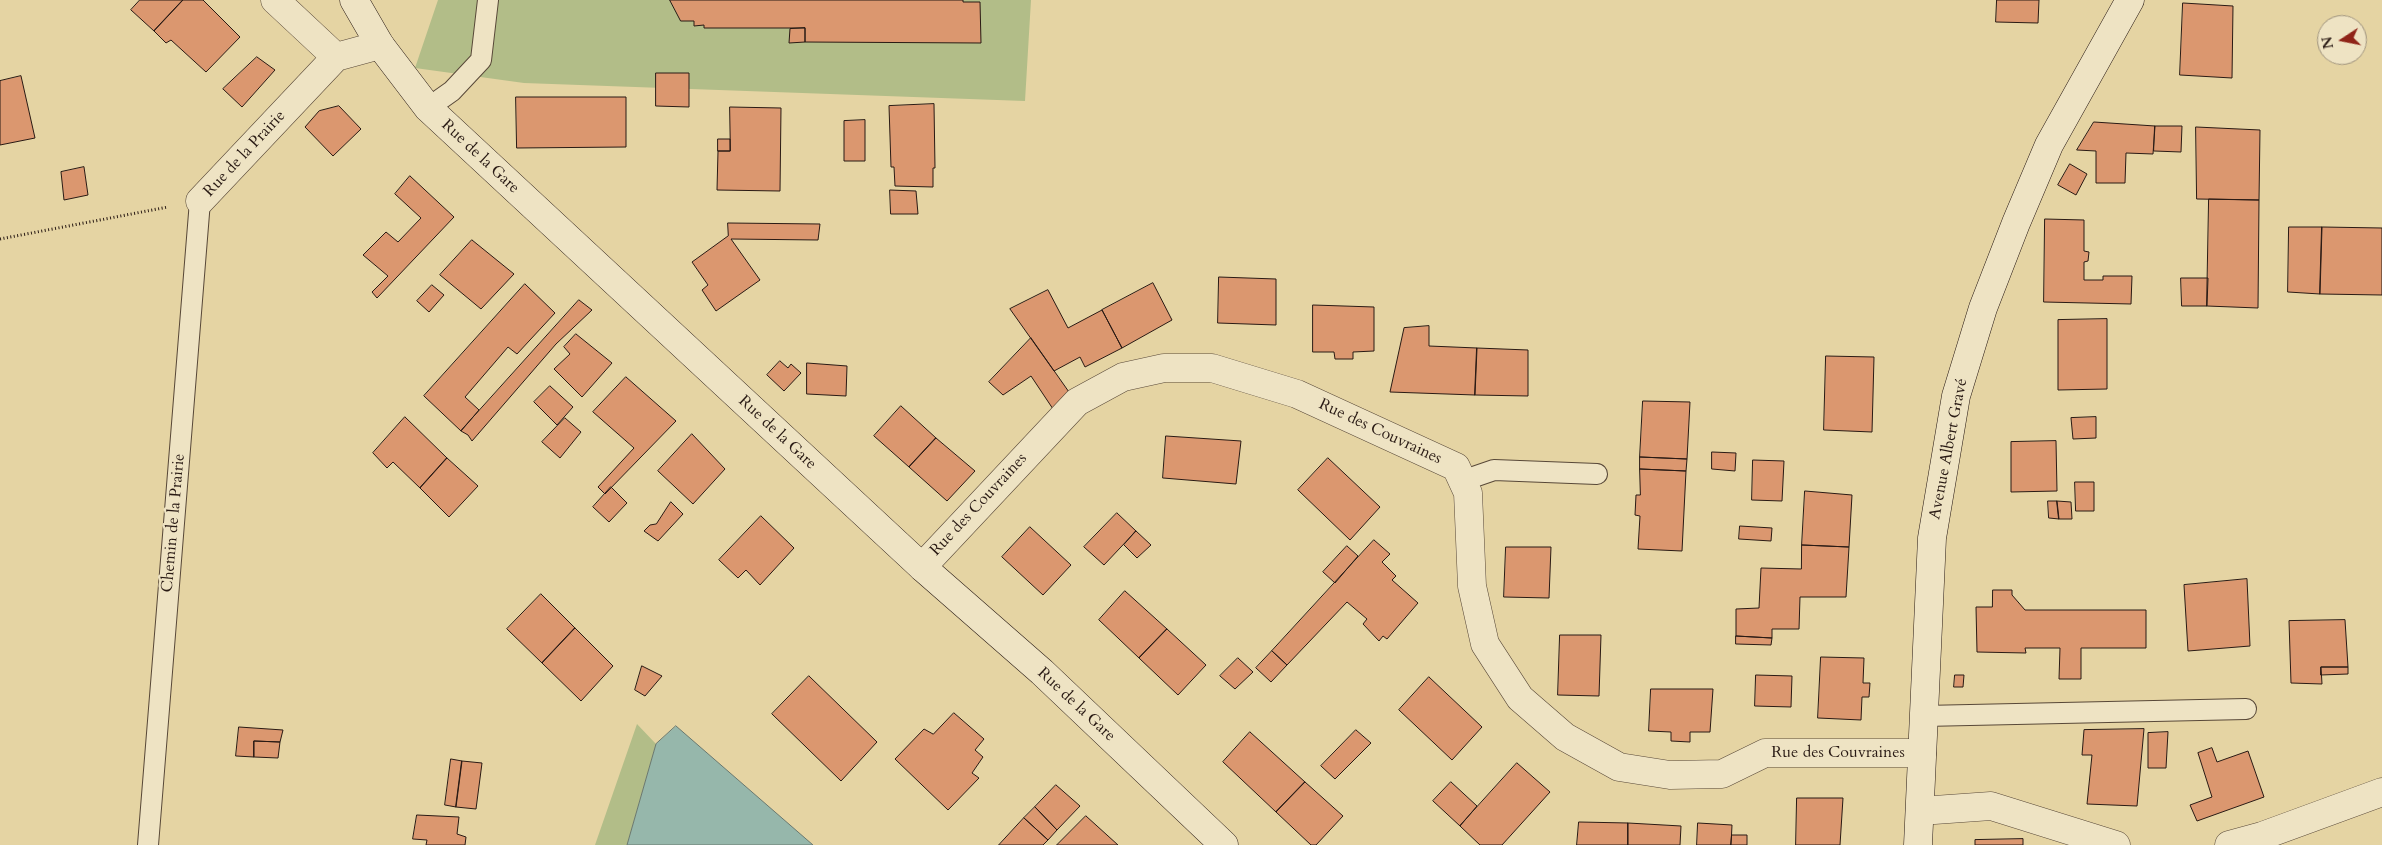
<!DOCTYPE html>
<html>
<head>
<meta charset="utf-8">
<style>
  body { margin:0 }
  #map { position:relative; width:2382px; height:845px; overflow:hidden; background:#e5d4a3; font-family:Cardo,serif }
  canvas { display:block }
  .north { position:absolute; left:2317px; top:15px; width:50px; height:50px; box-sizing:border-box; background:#eee3c3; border:1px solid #9f937d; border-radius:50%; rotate:259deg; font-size:14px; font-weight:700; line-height:20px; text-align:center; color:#291a14 }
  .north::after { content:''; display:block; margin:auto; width:18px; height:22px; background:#8f2418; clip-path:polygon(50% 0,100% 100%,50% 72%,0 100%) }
</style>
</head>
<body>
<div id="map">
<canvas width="2382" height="845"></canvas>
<div class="north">N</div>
</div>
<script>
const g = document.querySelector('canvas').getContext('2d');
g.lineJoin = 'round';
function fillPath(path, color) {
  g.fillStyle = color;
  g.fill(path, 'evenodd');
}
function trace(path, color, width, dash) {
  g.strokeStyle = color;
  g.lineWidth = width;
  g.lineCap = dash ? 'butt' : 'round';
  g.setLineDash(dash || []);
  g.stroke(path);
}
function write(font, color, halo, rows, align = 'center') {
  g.font = font + ' Cardo,serif';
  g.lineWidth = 4.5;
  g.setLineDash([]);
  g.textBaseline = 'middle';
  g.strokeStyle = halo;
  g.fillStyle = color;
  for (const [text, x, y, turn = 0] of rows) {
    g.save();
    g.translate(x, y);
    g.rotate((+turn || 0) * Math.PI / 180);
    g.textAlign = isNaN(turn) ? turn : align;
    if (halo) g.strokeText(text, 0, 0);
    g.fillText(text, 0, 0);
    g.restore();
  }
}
const green = new Path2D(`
  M 438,0 L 1031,0 L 1025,101 L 524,83 L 415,68 Z
  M 637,724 L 656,744 L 627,845 L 595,845 Z`);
const water = new Path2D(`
  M 676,726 L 813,845 L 627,845 L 656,744 Z`);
const building = new Path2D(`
  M 140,0 L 183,0 L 154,31 L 131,10 Z
  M 183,0 L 203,0 L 240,37 L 206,72 L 171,40 L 166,43 L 154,31 Z
  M 670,0 L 963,0 L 963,2 L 980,2 L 981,43 L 805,42 L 805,28 L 704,28 L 704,25 L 694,26 L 694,21 L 681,21 Z
  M 1997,0 L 2039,0 L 2038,23 L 1996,22 Z
  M 2183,3 L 2233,6 L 2232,78 L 2180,75 Z
  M 805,28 L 805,42 L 789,43 L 790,29 Z
  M 257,57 L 275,70 L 242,107 L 223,89 Z
  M 656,73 L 689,73 L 689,107 L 656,106 Z
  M 21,76 L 35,138 L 0,145 L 0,81 Z
  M 516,97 L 626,97 L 626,147 L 517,148 Z
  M 934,104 L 935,168 L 933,168 L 933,187 L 895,186 L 894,167 L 891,167 L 889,106 Z
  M 339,106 L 361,129 L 333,156 L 305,127 L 319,111 Z
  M 730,107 L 781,108 L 780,191 L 717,190 L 718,151 L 730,151 Z
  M 865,120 L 865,161 L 844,161 L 844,121 Z
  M 2094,122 L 2155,126 L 2153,154 L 2126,153 L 2125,183 L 2096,183 L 2096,151 L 2077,150 Z
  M 2155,126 L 2182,126 L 2181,152 L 2154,151 Z
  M 2196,127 L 2260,130 L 2259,200 L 2197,199 Z
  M 718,139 L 730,139 L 730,151 L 718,151 Z
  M 2070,164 L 2087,174 L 2076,195 L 2058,185 Z
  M 84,167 L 88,195 L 64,200 L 61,172 Z
  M 410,176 L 454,217 L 377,298 L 372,292 L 388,276 L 363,255 L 386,232 L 398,242 L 421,218 L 395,194 Z
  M 890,190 L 916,191 L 918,214 L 891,214 Z
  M 2209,199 L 2259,200 L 2258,308 L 2207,306 Z
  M 2045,219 L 2084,220 L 2084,251 L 2089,252 L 2088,261 L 2084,262 L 2084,280 L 2103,280 L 2103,276 L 2132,276 L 2131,304 L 2044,302 Z
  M 728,223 L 820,224 L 818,240 L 731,239 L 760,280 L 716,311 L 702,290 L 708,285 L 692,262 L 728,236 Z
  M 2289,227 L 2322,227 L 2320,294 L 2288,292 Z
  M 2322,227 L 2382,228 L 2382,295 L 2320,294 Z
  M 472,240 L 514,274 L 481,309 L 440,275 Z
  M 1219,277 L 1276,279 L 1276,325 L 1218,323 Z
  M 2181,278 L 2208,278 L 2207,306 L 2182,306 Z
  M 1153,283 L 1172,320 L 1122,348 L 1102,310 Z
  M 525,284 L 555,313 L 517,354 L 508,347 L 465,397 L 479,410 L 461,431 L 424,396 Z
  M 432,285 L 444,295 L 429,312 L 417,301 Z
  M 1048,290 L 1068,328 L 1102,310 L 1122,348 L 1085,367 L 1080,357 L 1054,371 L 1010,309 Z
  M 579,300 L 592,310 L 556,344 L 472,441 L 468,435 L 461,431 Z
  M 1313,305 L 1374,307 L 1374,351 L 1353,352 L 1353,359 L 1335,359 L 1334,352 L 1313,352 Z
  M 2107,319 L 2107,389 L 2058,390 L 2058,320 Z
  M 1429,326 L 1429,346 L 1477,348 L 1475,395 L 1390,392 L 1404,328 Z
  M 576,334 L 612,363 L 582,397 L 554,369 L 570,354 L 564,347 Z
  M 1031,338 L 1076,402 L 1057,415 L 1031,376 L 1003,395 L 989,382 Z
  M 1477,348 L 1528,350 L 1528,396 L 1475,395 Z
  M 1826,356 L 1874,357 L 1872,432 L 1824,430 Z
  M 780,361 L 788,368 L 791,364 L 801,373 L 784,391 L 767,375 Z
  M 807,363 L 847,366 L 846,396 L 807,394 Z
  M 626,377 L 676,421 L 605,494 L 598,487 L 634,448 L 593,412 Z
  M 550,386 L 573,407 L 557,425 L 534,402 Z
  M 1643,401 L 1690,402 L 1687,459 L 1640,457 Z
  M 901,406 L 936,438 L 909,467 L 874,436 Z
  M 405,417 L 447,458 L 420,488 L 393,462 L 387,468 L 373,453 Z
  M 2096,417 L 2096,438 L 2073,439 L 2071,418 Z
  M 565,418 L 581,432 L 560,458 L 542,442 Z
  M 692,434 L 725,469 L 693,504 L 658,471 Z
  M 1166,436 L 1241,441 L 1236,484 L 1163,478 Z
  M 936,438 L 975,471 L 947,501 L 909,467 Z
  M 2056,441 L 2057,491 L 2011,492 L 2011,442 Z
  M 1712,452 L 1736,453 L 1735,471 L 1712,469 Z
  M 1640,457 L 1687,459 L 1686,471 L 1640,469 Z
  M 447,458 L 478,486 L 449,517 L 420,488 Z
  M 1328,458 L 1380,507 L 1350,540 L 1298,490 Z
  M 1753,460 L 1784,461 L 1782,501 L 1752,500 Z
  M 1640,469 L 1686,471 L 1682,551 L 1638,549 L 1640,516 L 1635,515 L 1636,495 L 1640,495 Z
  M 2075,482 L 2094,482 L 2094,511 L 2076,511 Z
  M 611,487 L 627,503 L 609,522 L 593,507 Z
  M 1805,491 L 1852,495 L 1849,547 L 1802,545 Z
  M 2048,501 L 2057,501 L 2059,519 L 2049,518 Z
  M 2057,501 L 2071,502 L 2072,519 L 2059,519 Z
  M 671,502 L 683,514 L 658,541 L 644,531 L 650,525 L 656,524 Z
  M 1117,513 L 1136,531 L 1104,565 L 1084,547 Z
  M 761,516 L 794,548 L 760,585 L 746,570 L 738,578 L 719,560 Z
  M 1740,526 L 1772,528 L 1771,541 L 1739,539 Z
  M 1030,527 L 1071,565 L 1043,595 L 1002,557 Z
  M 1136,531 L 1151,545 L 1137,558 L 1124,545 Z
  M 1374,540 L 1390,554 L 1382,562 L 1396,576 L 1392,580 L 1418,603 L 1387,639 L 1383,636 L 1379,641 L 1363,624 L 1367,619 L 1347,602 L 1287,665 L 1272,651 Z
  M 1802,545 L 1849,547 L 1846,597 L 1800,597 L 1799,629 L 1772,629 L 1772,638 L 1736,636 L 1736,609 L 1759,608 L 1761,568 L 1801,569 Z
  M 1347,546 L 1358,556 L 1335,583 L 1323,572 Z
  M 1506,547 L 1551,547 L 1549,598 L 1504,597 Z
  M 2247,579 L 2250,646 L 2188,651 L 2184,585 Z
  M 1993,590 L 2012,590 L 2012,595 L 2025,610 L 2146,610 L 2146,648 L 2081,648 L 2081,679 L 2059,679 L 2060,648 L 2025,648 L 2026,653 L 1977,652 L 1976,607 L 1992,607 Z
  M 1125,591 L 1167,629 L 1139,658 L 1099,620 Z
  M 541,594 L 575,628 L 542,663 L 507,629 Z
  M 2345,620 L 2348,667 L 2321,667 L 2322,684 L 2291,683 L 2289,621 Z
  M 575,628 L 613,666 L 581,701 L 542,663 Z
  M 1167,629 L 1206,665 L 1178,695 L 1139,658 Z
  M 1560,635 L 1601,635 L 1599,696 L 1558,695 Z
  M 1736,636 L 1772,638 L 1771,645 L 1736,644 Z
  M 1272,651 L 1287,665 L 1271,682 L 1256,668 Z
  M 1821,657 L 1864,658 L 1863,683 L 1870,683 L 1869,697 L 1862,697 L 1861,720 L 1818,718 Z
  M 1238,658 L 1253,672 L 1235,689 L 1220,676 Z
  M 642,666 L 662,676 L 645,696 L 635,690 Z
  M 2321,667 L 2348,667 L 2348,674 L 2321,675 Z
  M 1756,675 L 1792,676 L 1791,707 L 1755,706 Z
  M 1955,675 L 1964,675 L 1963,687 L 1954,687 Z
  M 809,676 L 877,742 L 841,781 L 772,714 Z
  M 1429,677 L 1482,727 L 1452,760 L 1399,710 Z
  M 1651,689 L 1713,689 L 1710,732 L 1690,732 L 1690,742 L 1671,741 L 1671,732 L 1649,731 Z
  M 954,713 L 984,739 L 975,750 L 983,757 L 972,773 L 979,778 L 948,810 L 895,759 L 924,729 L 933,734 Z
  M 239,727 L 283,730 L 280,742 L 254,741 L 254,757 L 236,756 Z
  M 2144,729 L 2137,806 L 2087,804 L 2092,755 L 2082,755 L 2084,730 Z
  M 1356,730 L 1371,743 L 1335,779 L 1321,766 Z
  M 1250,732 L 1305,782 L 1276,812 L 1223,762 Z
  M 2168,732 L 2166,768 L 2148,768 L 2148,733 Z
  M 254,741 L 280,742 L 278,758 L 254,757 Z
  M 2212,748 L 2217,762 L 2248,751 L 2264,797 L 2197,821 L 2190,805 L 2212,797 L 2198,753 Z
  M 451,759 L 462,761 L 456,807 L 445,805 Z
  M 462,761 L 482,763 L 476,809 L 456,807 Z
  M 1517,763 L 1550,792 L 1502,845 L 1480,845 L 1460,826 Z
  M 1305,782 L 1343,816 L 1316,845 L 1311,845 L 1276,812 Z
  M 1451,782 L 1477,806 L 1460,826 L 1433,801 Z
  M 1056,785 L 1080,806 L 1057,830 L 1035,807 Z
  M 1797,798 L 1843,798 L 1840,845 L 1796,845 Z
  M 1035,807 L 1057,830 L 1048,840 L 1024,818 Z
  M 417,815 L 459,817 L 457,834 L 466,837 L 465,845 L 426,845 L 427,840 L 413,839 Z
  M 1086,816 L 1118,845 L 1057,845 Z
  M 1024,818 L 1048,840 L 1043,845 L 999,845 Z
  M 1579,822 L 1628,823 L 1628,845 L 1577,845 Z
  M 1628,823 L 1681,826 L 1680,845 L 1628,845 Z
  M 1698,823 L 1732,825 L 1731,845 L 1697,845 Z
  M 1732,835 L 1747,835 L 1747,845 L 1731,845 Z
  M 2023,839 L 2023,845 L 1975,845 L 1975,840 Z`);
const path = new Path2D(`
  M 0,239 L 168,207`);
const lane = new Path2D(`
  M 428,108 L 452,91 L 481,60 L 488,0
  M 1462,481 L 1494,470 L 1597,474
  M 1924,716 L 2246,709
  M 148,845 L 200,201`);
const street = new Path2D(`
  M 275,0 L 336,57
  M 200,201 L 336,57 L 380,45
  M 922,567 L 1077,402 L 1123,377 L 1164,368 L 1212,368 L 1297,394 L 1456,467 L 1468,493 L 1472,586 L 1485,644 L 1520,698 L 1565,737 L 1619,767 L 1670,775 L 1722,774 L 1765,753 L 1922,753
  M 1920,811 L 1991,806 L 2116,845
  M 2229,845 L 2262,836 L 2382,792`);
const secondary = new Path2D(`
  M 354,0 L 380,45 L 428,108 L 922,567 L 1042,672 L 1224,845
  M 1918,845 L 1932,538 L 1956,396 L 1983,308 L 2016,223 L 2049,145 L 2130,0`);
const streetNames = [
  ["Rue de la Prairie",245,154,-47],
  ["Rue de la Gare",480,157,43],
  ["Rue des Couvraines",1380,432,25],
  ["Rue de la Gare",777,433,43],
  ["Avenue Albert Gravé",1949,449,-79],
  ["Rue des Couvraines",979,505,-47],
  ["Chemin de la Prairie",174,523,-85],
  ["Rue de la Gare",1076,705,43],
  ["Rue des Couvraines",1838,753]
];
fillPath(green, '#b2bd88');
fillPath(water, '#96b7ab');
trace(water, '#6a786f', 1);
fillPath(building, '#db976f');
trace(building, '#291a14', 1);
trace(lane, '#584838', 22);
trace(street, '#584838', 29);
trace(secondary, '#291a14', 29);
trace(path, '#291a14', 3, [1, 2.5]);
trace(lane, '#eee3c3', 20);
trace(street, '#eee3c3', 28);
trace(secondary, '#eee3c3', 28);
write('16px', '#291a14', '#eee3c3', streetNames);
</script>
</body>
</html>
